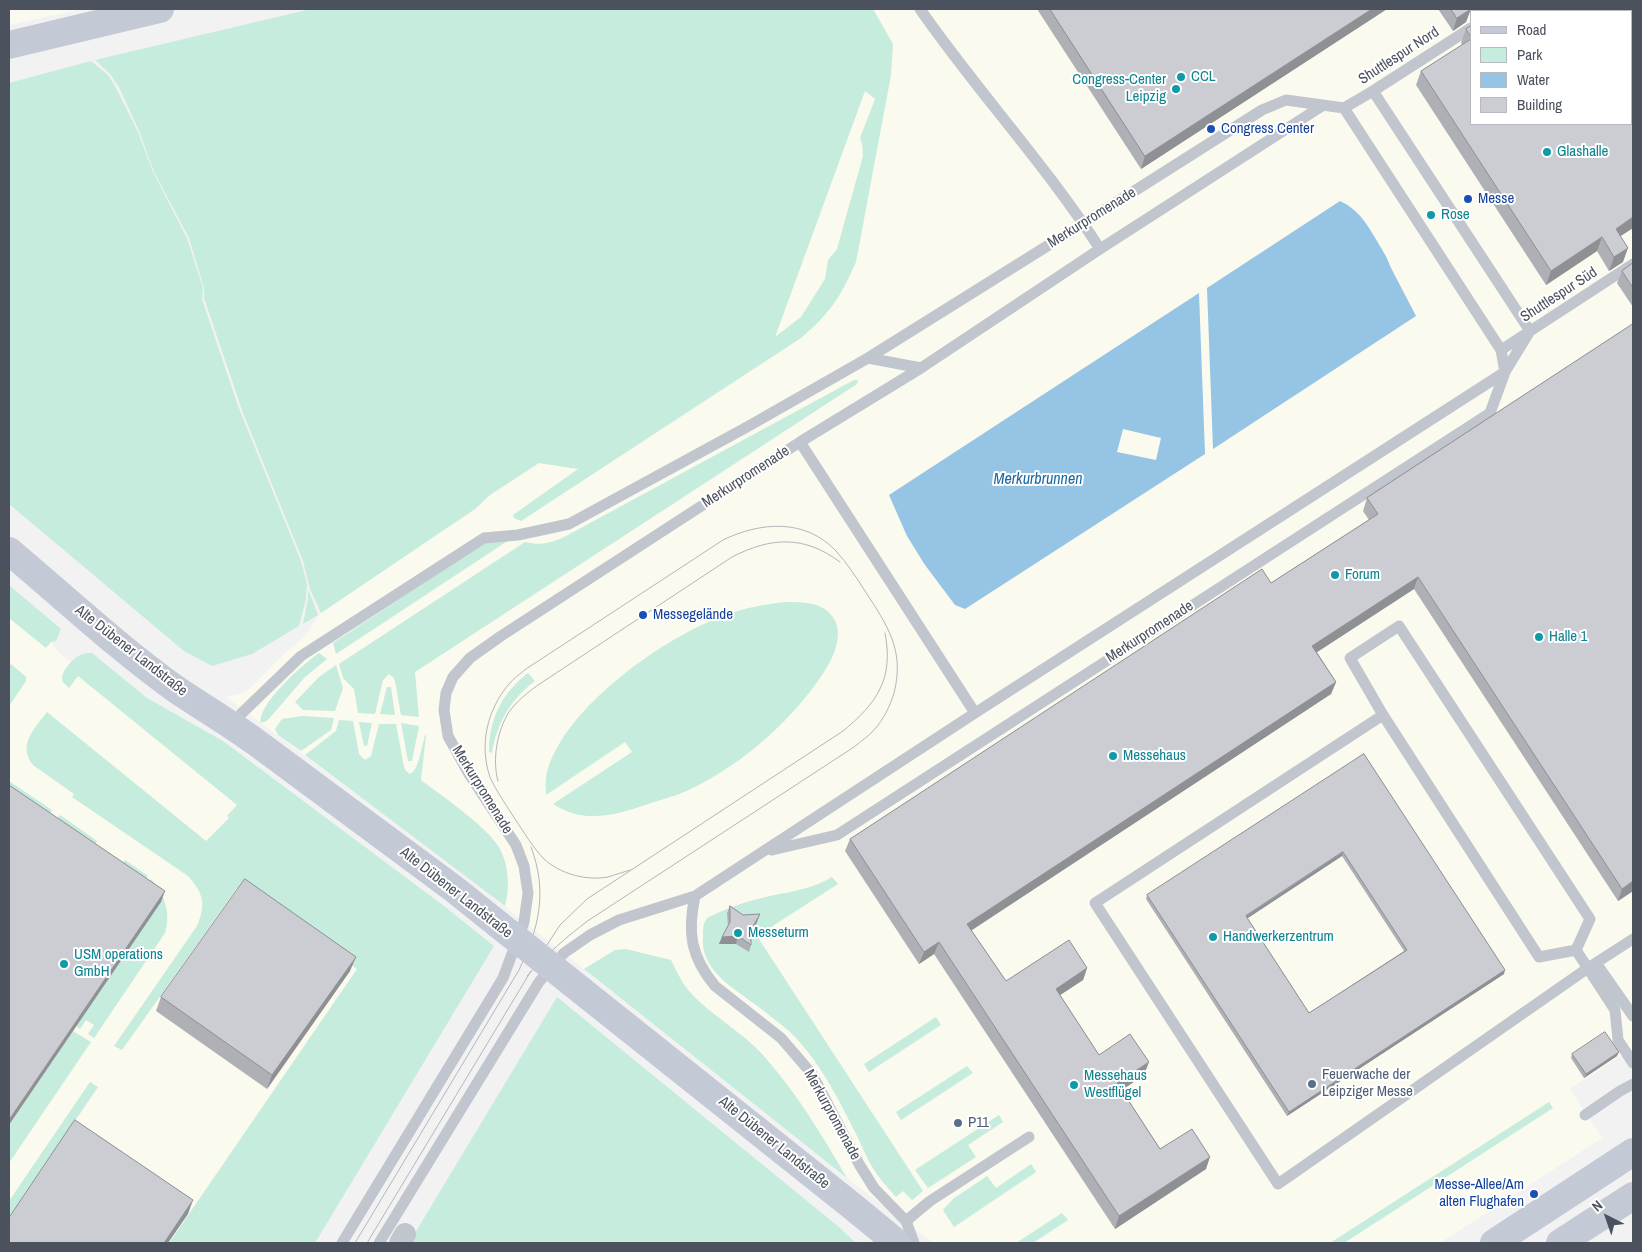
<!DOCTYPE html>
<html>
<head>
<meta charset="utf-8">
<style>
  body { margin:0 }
  #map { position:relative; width:1642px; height:1252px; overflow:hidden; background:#f3f2f2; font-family:"Archivo Narrow",sans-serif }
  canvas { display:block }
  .frame { position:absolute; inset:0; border:10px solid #4b515d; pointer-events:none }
  .legend { position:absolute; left:1470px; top:10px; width:162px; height:115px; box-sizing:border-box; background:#fff; border:1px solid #b7b9be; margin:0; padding:6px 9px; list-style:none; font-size:15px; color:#4b515d }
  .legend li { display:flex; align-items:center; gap:10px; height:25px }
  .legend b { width:25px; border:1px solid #b7b9be }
  .north { position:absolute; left:1582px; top:1192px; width:50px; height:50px; -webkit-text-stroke:4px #fff; paint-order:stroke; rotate:319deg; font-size:14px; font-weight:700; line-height:20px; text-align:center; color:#4b515d }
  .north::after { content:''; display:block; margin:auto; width:18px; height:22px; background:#4b515d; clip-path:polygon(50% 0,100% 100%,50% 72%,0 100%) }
</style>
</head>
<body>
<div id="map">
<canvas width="1642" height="1252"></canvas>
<div class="frame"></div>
<ul class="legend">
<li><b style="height:6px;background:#c4c9d6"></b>Road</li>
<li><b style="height:14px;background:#c5ecdc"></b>Park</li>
<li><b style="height:14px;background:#96c4e5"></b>Water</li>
<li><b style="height:14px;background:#cccdd3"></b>Building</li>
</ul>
<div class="north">N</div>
</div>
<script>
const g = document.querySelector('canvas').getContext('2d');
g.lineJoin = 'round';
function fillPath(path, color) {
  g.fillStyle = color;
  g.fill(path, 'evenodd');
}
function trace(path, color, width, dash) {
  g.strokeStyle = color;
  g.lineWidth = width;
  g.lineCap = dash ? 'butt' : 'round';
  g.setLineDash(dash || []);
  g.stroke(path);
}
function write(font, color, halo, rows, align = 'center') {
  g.font = font + ' "Archivo Narrow",sans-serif';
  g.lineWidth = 4;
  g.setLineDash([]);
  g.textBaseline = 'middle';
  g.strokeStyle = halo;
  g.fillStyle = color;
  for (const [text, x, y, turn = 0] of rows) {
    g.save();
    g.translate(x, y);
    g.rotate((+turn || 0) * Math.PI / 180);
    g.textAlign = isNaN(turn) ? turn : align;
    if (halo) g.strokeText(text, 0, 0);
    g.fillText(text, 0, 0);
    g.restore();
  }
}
const commercial = new Path2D(`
  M 9,9 L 83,9 L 9,25 Z
  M 873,9 L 1633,9 L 1633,1048 L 1570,1089 L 1602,1138 L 1440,1243 L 933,1243 L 847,1178 L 464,874 L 226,697 L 240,694 L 248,690 L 283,655 L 305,636 L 321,613 L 475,509 L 490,495 L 539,463 L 579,469 L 886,32 ZM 1471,11 L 1631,11 L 1631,124 L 1471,124 Z
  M 9,605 L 51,641 L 54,648 L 71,662 L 78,663 L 436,929 L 243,1243 L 9,1243 Z`);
const green = new Path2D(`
  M 311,9 L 873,9 L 893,44 L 891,75 L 856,262 C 840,298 831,312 801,338 L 521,521 L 514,518 L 513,515 L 578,469 L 539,463 L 490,495 L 475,509 L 321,613 L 310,589 L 303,561 L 243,413 L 204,298 L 204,288 L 189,238 L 154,172 L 139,131 L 119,87 L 110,74 L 95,60 ZM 865,91 L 875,99 L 860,138 L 862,144 L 863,156 L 837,249 L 828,260 L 825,279 L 801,317 L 775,337 Z
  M 91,61 L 108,75 L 116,88 L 138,132 L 153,172 L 187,238 L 203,288 L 202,299 L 238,406 L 301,561 L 307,584 L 306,599 L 299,626 L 252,654 L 212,666 L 184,651 L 9,504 L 9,83 Z
  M 854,380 L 858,380 L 857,384 L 415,672 L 419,717 L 401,715 L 395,681 L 393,677 L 389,674 L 383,680 L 375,714 L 358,713 L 354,689 L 343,678 L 339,664 L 525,542 C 541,546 552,543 566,536 Z
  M 509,540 L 336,654 L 333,643 L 486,542 Z
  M 9,585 L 61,629 L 56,641 L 51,642 L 46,648 L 9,618 Z
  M 308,589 L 318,615 L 303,624 L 308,598 Z
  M 786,602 C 802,602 822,602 832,616 C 845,632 834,657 824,672 C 791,723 734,772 677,795 C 668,798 660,800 651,803 C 631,810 610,817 588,816 C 575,815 564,811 553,804 L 632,752 L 625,742 L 546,795 C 546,787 545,779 547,772 C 565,707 663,638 723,616 C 744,608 765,604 786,602 Z
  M 92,653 L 147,698 L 223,741 L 444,906 L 494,946 L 315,1243 L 169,1243 L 357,969 L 237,888 L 122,1050 L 114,1046 L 197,926 C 206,904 204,894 188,876 L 72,797 L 74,794 L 33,765 C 17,745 35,728 47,712 L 206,841 L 229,818 L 227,816 L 237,805 L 78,676 L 69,688 C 68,687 63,682 63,682 C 58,673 75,656 83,654 C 86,653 89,653 92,653 Z
  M 319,653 L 327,659 L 305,677 L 267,721 L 261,723 C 257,705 304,663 319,653 Z
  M 11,664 L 26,677 L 26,681 L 9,706 L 9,667 Z
  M 336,665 L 343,688 L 335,711 L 303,710 L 295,702 L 319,677 Z
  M 528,673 L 535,681 C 510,700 497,723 492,753 L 489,752 C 489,719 502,693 528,673 Z
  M 387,687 L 391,687 L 395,715 L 380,714 Z
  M 302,716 L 334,718 L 331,730 L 301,751 L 278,735 L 275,729 L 282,719 Z
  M 339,720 L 353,721 L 359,754 L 365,760 L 371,756 L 379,724 L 396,724 L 404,767 L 406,771 L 410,774 C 419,770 422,745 425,735 L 426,735 L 421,780 C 441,795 490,829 500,849 C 509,867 510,887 505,906 L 305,755 L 336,731 Z
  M 359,722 L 372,723 L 367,746 L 364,746 Z
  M 401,723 L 419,726 L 412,761 L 408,761 Z
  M 9,781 L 52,810 L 45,819 L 9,794 Z
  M 60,815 L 97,841 L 91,850 L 53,824 Z
  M 125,860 L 148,876 L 142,885 L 119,869 Z
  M 832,877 L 838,884 L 757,936 L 923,1191 L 912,1200 L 903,1191 L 896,1197 C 891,1191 884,1184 879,1177 C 868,1163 862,1145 854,1130 C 836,1094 818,1059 789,1031 C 778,1022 767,1013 756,1005 C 732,987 700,970 703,936 C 703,929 703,924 707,918 C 723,910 741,903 758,899 C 784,892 809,891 832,877 Z
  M 151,879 C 165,896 171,912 165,933 L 94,1038 L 88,1034 L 94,1025 L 86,1020 L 80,1029 L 76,1026 L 160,902 L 143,890 Z
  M 626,949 L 671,960 C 676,970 681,981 688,990 C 709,1014 741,1031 763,1055 C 796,1092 822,1135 847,1178 L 584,969 L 615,950 Z
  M 557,997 L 839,1227 L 856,1243 L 409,1243 Z
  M 936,1017 L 941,1025 L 869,1072 L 864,1064 Z
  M 73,1031 L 91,1042 L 9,1163 L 9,1125 Z
  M 967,1066 L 973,1073 L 901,1120 L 896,1112 Z
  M 90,1082 L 98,1087 L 9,1218 L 9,1201 Z
  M 1549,1102 L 1553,1108 L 1344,1243 L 1330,1243 Z
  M 999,1115 L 1003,1122 L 968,1145 L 976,1157 L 928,1188 L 915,1170 Z
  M 1031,1164 L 1036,1172 L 954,1227 L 943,1210 L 953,1199 L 987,1176 L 996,1188 Z
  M 1062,1213 L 1068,1220 L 1033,1243 L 1016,1243 Z`);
const water = new Path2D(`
  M 1340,201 C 1359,210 1367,224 1377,241 C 1382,250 1387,256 1390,266 L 1416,316 L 1213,449 L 1207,288 Z
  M 1199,293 L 1205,454 L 965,609 L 955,605 L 925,565 L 907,536 L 889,495 ZM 1123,429 L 1161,438 L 1156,460 L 1117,452 Z`);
const lane = new Path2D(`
  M 920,9 C 977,91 1046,165 1100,249
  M 1496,11 L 1500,9
  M 1373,91 L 1530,331
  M 1344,108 L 1373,91 L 1471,28
  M 1501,350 L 1633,264
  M 868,358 L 921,368
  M 800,442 L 975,713
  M 1383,715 L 1539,957 L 1576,950
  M 232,725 L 242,713 L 301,656 L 484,538 L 518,535 L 569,524 L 747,427 L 868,358 L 1084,223 L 1262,110 L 1286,100 L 1344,108
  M 772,850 L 837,835 L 1490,413 L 1505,372 L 1501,350 L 1344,108
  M 695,896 C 687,933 691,957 715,986 L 781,1038 L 812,1074 L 859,1164 L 874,1188 L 906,1221 L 914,1243
  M 1633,939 L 1588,968 L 1278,1184 L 1095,903 L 1383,715 L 1350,658 L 1399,626 L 1590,919 L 1576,950 L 1615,1010 L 1618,1040 L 1633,1063
  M 1596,963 L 1633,1016
  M 1585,1115 L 1620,1091 L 1633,1084
  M 906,1221 L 930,1201 L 1029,1137
  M 342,1243 L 503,978 L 524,922 L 528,893 L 524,866 L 516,845 L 469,774 L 448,736 L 444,710 L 446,693 L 453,677 L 470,658 L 501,636 L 800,442 L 921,368 L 1100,249 L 1322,106
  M 379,1243 L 539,982 L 564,953 L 590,935 L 619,920 L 695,896 L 975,713 L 1505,372 L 1530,331`);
const street = new Path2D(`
  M 400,1243 L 405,1234`);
const secondary = new Path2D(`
  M 9,45 L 160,9
  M 9,551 C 64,597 118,648 177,690 C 204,708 231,724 257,743 L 454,889 L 499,925
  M 582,991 L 852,1206 L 897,1243
  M 1494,1243 L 1633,1152
  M 1560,1243 L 1633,1196`);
const tram = new Path2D(`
  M 498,781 C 492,760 497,731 509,712 C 517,701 527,693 538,685 L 732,557 C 771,537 804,535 840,562
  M 541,954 L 560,925 L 587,899 L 843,731 C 877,703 894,679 885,633
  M 527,976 C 546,955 566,937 589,920 L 854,747 C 861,741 869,736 874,730 C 884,719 890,706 894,693 C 905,650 887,625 865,591 C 856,577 847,563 836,551 C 805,518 760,522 723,540 L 526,669 C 520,674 513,679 509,684 C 487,710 479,745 490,777 C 496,791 507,806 515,819 C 524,832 533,848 544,859 C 560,874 587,881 608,877 C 615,875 623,872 630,870
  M 355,1243 L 519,970 C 539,928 548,892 531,847
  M 367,1243 L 531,971`);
const secondaryBridge = new Path2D(`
  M 499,925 L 582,991`);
const wall = new Path2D(`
  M 1037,9 L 1387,9 L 1141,169 Z
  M 1438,9 L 1470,9 L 1466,22 L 1453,31 Z
  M 1633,9 L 1633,228 L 1620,236 L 1623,262 L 1609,271 L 1597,251 L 1546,285 L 1416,85 L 1421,71 L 1462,45 L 1461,43 L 1466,29 L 1471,26 L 1471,124 Z
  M 1633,263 L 1633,307 L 1617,283 L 1622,271 Z
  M 1633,324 L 1633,891 L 1618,901 L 1414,589 L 1317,652 L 1336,682 L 1331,694 L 971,930 L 1006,981 L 1087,968 L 1083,980 L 1060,995 L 1099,1055 L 1144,1075 L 1122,1090 L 1160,1149 L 1206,1169 L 1115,1229 L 934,954 L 919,964 L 845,851 L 850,839 L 1271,583 L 1369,520 L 1363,511 L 1367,498 Z
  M 1364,754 L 1504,974 L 1287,1116 L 1146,899 L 1147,895 ZM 1342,856 L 1404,951 L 1309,1013 L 1247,918 Z
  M 730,906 L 743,915 L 757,922 L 751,932 L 751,945 L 749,952 L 736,944 L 719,944 L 722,937 L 728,927 L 727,913 Z
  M 350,971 L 267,1089 L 156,1011 L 161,997 Z
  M 1572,1054 L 1617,1056 L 1584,1078 L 1571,1058 Z`);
const shadedWall = new Path2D(`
  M 1372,9 L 1387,9 L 1141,169 L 1145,156 Z
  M 1471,9 L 1466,22 L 1453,31 L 1457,18 Z
  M 1633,217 L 1633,228 L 1610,243 L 1616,229 Z
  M 1602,237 L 1597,251 L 1546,285 L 1551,271 Z
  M 1628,248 L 1623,262 L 1609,271 L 1614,257 Z
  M 1418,577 L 1414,589 L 1308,658 L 1312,646 Z
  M 1336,682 L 1331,694 L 963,936 L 967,924 Z
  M 1343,852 L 1342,856 L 1245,920 L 1246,916 Z
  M 1633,881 L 1633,891 L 1618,901 L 1622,889 Z
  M 165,891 L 161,902 L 9,1125 L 9,1120 Z
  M 760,914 L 757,922 L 748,937 L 751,930 Z
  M 738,936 L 736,944 L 719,944 L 722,937 Z
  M 939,942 L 934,954 L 919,964 L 924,952 Z
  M 356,957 L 350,971 L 267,1089 L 272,1075 Z
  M 1087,968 L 1083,980 L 1051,1001 L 1056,989 Z
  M 1505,970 L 1504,974 L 1287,1116 L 1289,1112 Z
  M 1619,1052 L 1617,1056 L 1584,1078 L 1586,1074 Z
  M 1149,1062 L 1144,1075 L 1113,1096 L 1117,1083 Z
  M 1210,1157 L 1206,1169 L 1115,1229 L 1119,1216 Z
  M 193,1200 L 188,1214 L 168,1243 L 164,1243 Z`);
const building = new Path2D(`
  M 1050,9 L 1372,9 L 1145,156 Z
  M 1451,9 L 1471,9 L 1457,18 Z
  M 1517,9 L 1633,9 L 1633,217 L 1616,229 L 1628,248 L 1614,257 L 1602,237 L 1551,271 L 1421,71 L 1471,39 L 1471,124 L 1631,124 L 1631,11 L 1513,11 Z
  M 1471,26 L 1471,37 L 1466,29 Z
  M 1633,263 L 1633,288 L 1622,271 Z
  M 1633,324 L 1633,881 L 1622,889 L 1418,577 L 1312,646 L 1336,682 L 967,924 L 1006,981 L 1069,940 L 1087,968 L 1056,989 L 1099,1055 L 1130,1034 L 1149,1062 L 1117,1083 L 1160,1149 L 1192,1129 L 1210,1157 L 1119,1216 L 939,942 L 924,952 L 850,839 L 1262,569 L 1271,583 L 1378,514 L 1367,498 Z
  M 1364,754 L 1505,970 L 1289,1112 L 1147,895 ZM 1343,852 L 1407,950 L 1309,1013 L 1246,916 Z
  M 9,785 L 165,891 L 9,1120 Z
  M 245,879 L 356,957 L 272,1075 L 161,997 Z
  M 730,906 L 743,915 L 760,914 L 751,930 L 751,945 L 738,936 L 722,937 L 730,922 Z
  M 1605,1032 L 1619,1052 L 1586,1074 L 1572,1054 Z
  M 75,1120 L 193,1200 L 164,1243 L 9,1243 L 9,1218 Z`);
const markers = [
  [1181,77,5,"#0f9aa8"],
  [1176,89,5,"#0f9aa8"],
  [1211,129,5,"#1a4fb4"],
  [1547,152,5,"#0f9aa8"],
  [1468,199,5,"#1a4fb4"],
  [1431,215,5,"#0f9aa8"],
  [1335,575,5,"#0f9aa8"],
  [643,615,5,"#1a4fb4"],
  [1539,637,5,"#0f9aa8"],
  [1113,756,5,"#0f9aa8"],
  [738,933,5,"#0f9aa8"],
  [1213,937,5,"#0f9aa8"],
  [64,964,5,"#0f9aa8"],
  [1312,1084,5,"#5c6f8a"],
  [1074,1085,5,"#0f9aa8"],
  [958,1123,5,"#5c6f8a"],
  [1534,1194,5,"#1a4fb4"]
];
const streetNames = [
  ["Shuttlespur Nord",1399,56,-33],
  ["Merkurpromenade",1092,218,-32],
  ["Shuttlespur Süd",1559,295,-33],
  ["Merkurpromenade",746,477,-33],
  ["Merkurpromenade",1150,632,-33],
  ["Alte Dübener Landstraße",131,651,38],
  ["Merkurpromenade",482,790,58],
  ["Alte Dübener Landstraße",456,893,38],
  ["Merkurpromenade",832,1115,61],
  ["Alte Dübener Landstraße",774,1143,39]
];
const cultureNames = [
  ["CCL",1191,77],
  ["Congress-Center",1166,80,"right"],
  ["Leipzig",1166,97,"right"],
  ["Glashalle",1557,152],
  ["Rose",1441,215],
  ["Forum",1345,575],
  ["Halle 1",1549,637],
  ["Messehaus",1123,756],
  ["Messeturm",748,933],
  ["Handwerkerzentrum",1223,937],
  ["USM operations",74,955],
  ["GmbH",74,972],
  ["Messehaus",1084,1076],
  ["Westflügel",1084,1093]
];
const transitNames = [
  ["Congress Center",1221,129],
  ["Messe",1478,199],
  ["Messegelände",653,615],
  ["Messe-Allee/Am",1524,1185,"right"],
  ["alten Flughafen",1524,1202,"right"]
];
const serviceNames = [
  ["Feuerwache der",1322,1075],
  ["Leipziger Messe",1322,1092],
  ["P11",968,1123]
];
const waterNames = [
  ["Merkurbrunnen",1038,480]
];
fillPath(commercial, '#fbfaee');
fillPath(green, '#c5ecdc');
fillPath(water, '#96c4e5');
trace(lane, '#c1c6ce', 11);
trace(street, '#c1c6ce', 22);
trace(secondary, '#c4c9d6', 28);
trace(tram, '#b4b5bb', 1);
trace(secondaryBridge, '#c4c9d6', 28);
fillPath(wall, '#afb0b5');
fillPath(shadedWall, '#8f9094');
fillPath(building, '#cccdd3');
trace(building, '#8f9094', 1);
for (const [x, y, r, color] of markers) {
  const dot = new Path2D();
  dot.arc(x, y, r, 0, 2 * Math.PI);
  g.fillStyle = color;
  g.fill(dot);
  trace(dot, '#fff', 2);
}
write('15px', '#4b515d', '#fff', streetNames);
write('15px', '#0d838f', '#fff', cultureNames, 'left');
write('15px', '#164399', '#fff', transitNames, 'left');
write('15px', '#4e5e75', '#fff', serviceNames, 'left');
write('italic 16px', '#1a68a0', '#fff', waterNames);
</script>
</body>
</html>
